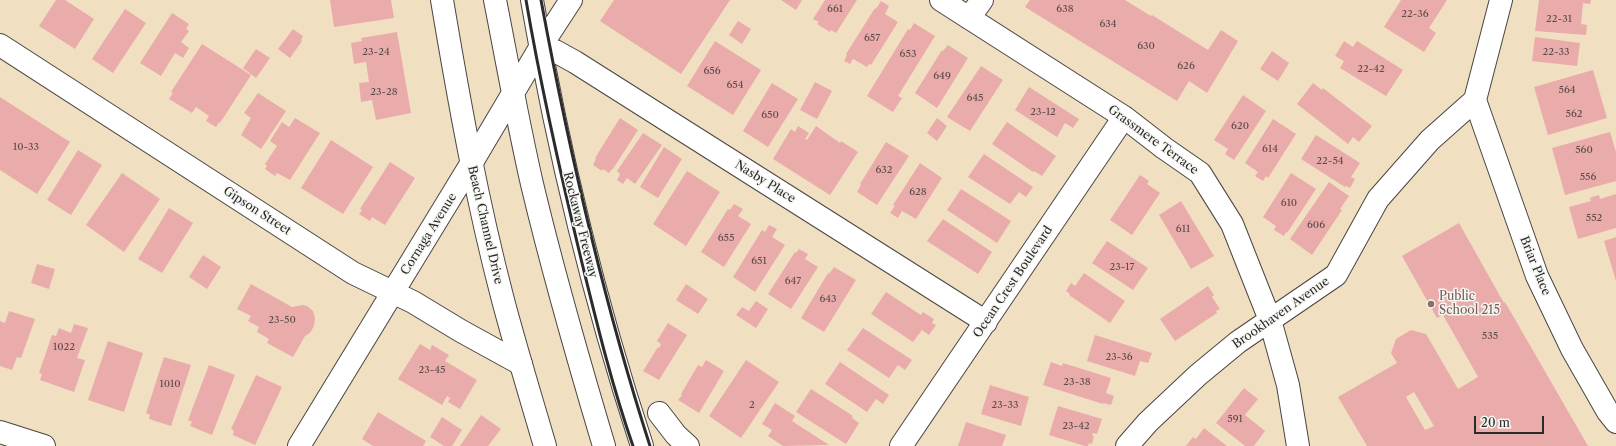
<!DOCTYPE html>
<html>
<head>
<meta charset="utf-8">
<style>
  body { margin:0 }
  #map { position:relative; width:1616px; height:446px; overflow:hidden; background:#f1dfc2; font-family:"Libre Caslon Text",serif }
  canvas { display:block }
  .scale { position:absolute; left:1474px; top:416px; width:70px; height:18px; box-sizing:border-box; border:2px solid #2b2b2b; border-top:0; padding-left:5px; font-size:12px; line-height:14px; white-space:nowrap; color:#2b2b2b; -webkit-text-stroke:3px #f6f6f2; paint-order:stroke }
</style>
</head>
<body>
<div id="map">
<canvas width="1616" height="446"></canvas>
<div class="scale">20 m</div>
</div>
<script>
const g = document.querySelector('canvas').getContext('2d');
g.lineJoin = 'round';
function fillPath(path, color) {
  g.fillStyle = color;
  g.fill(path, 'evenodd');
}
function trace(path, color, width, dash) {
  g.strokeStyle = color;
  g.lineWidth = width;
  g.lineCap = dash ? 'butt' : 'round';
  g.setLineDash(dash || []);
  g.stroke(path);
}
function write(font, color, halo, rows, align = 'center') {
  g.font = font + ' "Libre Caslon Text",serif';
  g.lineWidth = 3;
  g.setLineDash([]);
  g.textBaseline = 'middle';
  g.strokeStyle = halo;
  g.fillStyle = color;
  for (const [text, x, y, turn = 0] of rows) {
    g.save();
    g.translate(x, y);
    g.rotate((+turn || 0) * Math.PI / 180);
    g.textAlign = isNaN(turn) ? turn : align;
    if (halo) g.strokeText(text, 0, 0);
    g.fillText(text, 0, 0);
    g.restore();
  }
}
const building = new Path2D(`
  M 56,0 L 65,0 L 94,19 L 75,49 L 39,26 Z
  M 330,0 L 391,0 L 394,18 L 334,27 Z
  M 614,0 L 730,0 L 681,74 L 600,21 Z
  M 781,0 L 802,0 L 796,10 Z
  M 825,0 L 857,0 L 836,33 L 831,30 L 830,32 L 817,24 L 819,22 L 813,19 Z
  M 1030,0 L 1125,0 L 1151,16 L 1152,15 L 1208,50 L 1221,30 L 1238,41 L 1207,93 L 1189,81 L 1177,101 L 1025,7 Z
  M 1401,0 L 1447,0 L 1429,28 L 1436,33 L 1424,52 L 1384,27 Z
  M 1539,0 L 1591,0 L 1590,4 L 1583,3 L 1581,24 L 1587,25 L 1586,35 L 1535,31 Z
  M 881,1 L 889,6 L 885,14 L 898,22 L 871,65 L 869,64 L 867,67 L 853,59 L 850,64 L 844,61 L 847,55 L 846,54 L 875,8 L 876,9 Z
  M 125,9 L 146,23 L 113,73 L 92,59 Z
  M 172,13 L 189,24 L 186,29 L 189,31 L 181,42 L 189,48 L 183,58 L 175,53 L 161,76 L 140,63 Z
  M 738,21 L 751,29 L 742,44 L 729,35 Z
  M 914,23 L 935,36 L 898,96 L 902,98 L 893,112 L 867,96 L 908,29 L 910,30 Z
  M 293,29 L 303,36 L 301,40 L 302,41 L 290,58 L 278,49 Z
  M 397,32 L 411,113 L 376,120 L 372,100 L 361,102 L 359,83 L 369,82 L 366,62 L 354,64 L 351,43 L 362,41 L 361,38 Z
  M 1535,37 L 1580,43 L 1577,66 L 1532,61 Z
  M 715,41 L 761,70 L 733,115 L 687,86 Z
  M 1344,41 L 1353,47 L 1357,41 L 1403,70 L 1386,96 L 1340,68 L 1344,61 L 1335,56 Z
  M 202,44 L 251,75 L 220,123 L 219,122 L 216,127 L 206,121 L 209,116 L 196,107 L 192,113 L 169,99 L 173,93 L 171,92 Z
  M 948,45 L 968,58 L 937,108 L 915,93 L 942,50 L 943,51 Z
  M 256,49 L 270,58 L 256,78 L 243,68 Z
  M 1272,51 L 1289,63 L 1278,81 L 1260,69 Z
  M 981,66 L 1003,80 L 970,131 L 947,117 Z
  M 1593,70 L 1607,118 L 1548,135 L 1534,87 Z
  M 815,82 L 832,91 L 817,119 L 800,110 Z
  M 772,83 L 798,99 L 768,147 L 743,131 Z
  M 1313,83 L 1322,90 L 1323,88 L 1372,126 L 1359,142 L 1353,137 L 1348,144 L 1297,104 Z
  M 1029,87 L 1079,119 L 1073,128 L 1065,123 L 1057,137 L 1015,110 Z
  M 258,93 L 286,111 L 261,149 L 241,135 L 251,118 L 244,113 Z
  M 1243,95 L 1266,111 L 1234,160 L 1225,154 L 1228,149 L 1214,140 Z
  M 0,97 L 70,142 L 37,194 L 0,170 Z
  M 295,118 L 320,133 L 290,180 L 277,173 L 275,176 L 265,169 L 267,166 L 265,164 L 277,146 L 270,141 L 282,122 L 289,127 Z
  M 620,118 L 638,130 L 613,169 L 612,169 L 609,173 L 603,169 L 602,171 L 593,165 L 596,159 L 595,158 Z
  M 937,118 L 947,126 L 937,141 L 927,133 Z
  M 1273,119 L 1296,134 L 1268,178 L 1266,176 L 1263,181 L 1255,176 L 1258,172 L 1245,163 Z
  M 1007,122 L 1056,156 L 1042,176 L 1034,171 L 1033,172 L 992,144 Z
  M 798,126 L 809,133 L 805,139 L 807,140 L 816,126 L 840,143 L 841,141 L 858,152 L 830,195 L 773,159 L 791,129 L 795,132 Z
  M 1610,132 L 1616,152 L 1616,181 L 1565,195 L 1552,148 Z
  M 643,133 L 662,145 L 635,184 L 627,178 L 623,184 L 617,180 L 620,174 L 617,171 Z
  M 1316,135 L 1360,163 L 1351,177 L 1355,179 L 1350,188 L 1346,186 L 1345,187 L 1301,159 Z
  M 331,140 L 373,167 L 343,214 L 301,188 Z
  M 886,142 L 909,156 L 877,205 L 857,192 L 861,185 L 860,184 Z
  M 664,147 L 682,159 L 658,198 L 640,187 Z
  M 78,150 L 102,165 L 71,215 L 47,200 Z
  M 984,154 L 1033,187 L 1026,197 L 1019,192 L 1010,204 L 968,177 Z
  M 390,162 L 415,178 L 385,225 L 372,217 L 370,221 L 359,214 L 362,210 L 360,209 Z
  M 920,163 L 942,178 L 916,219 L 902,211 L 898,218 L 890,213 L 895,206 L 893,205 Z
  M 687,171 L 720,192 L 686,246 L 653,224 Z
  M 122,173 L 160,199 L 124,252 L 86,225 Z
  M 1291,173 L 1316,189 L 1287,233 L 1286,232 L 1284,236 L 1274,230 L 1276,226 L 1263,217 Z
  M 1140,175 L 1149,181 L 1147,184 L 1160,193 L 1132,235 L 1110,220 Z
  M 1329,182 L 1349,196 L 1340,209 L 1342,210 L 1312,255 L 1290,239 Z
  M 961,189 L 1011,221 L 997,243 L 947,210 Z
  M 1616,194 L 1616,228 L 1578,239 L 1569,207 L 1591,201 L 1590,198 L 1592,197 L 1599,195 L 1600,199 Z
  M 1181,201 L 1214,256 L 1191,269 L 1159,215 Z
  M 734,204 L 743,209 L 738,216 L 751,224 L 724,267 L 701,252 L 728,209 L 730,210 Z
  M 169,208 L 193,223 L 162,273 L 138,259 Z
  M 943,219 L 992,252 L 978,274 L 927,241 Z
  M 1459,223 L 1504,303 L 1505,302 L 1588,446 L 1367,446 L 1338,397 L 1397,363 L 1391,353 L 1396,339 L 1411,330 L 1426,334 L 1458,389 L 1478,377 L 1443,315 L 1437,318 L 1402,256 ZM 1414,392 L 1434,426 L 1425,430 L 1406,397 Z
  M 769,225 L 777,229 L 772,237 L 785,245 L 755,292 L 733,277 L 762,230 L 765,232 Z
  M 1616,237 L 1616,281 L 1604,241 Z
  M 1107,241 L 1148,268 L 1133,290 L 1092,263 Z
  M 799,249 L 808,254 L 805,259 L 818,267 L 791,309 L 768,294 L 795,252 L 796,253 Z
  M 203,255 L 221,267 L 207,289 L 189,277 Z
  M 37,264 L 55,269 L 49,289 L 31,283 Z
  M 834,267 L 856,280 L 824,332 L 801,318 L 828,273 L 829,274 Z
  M 1084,273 L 1125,301 L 1110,323 L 1069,295 L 1070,294 L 1066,291 L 1071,283 L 1075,286 Z
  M 251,284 L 292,307 L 303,305 L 307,306 L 313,311 L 315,318 L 314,326 L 310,333 L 305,336 L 293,357 L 267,343 L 269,339 L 257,332 L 259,327 L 248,321 L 251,316 L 237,309 Z
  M 686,284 L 708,299 L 698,314 L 676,300 Z
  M 1208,286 L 1214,295 L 1212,297 L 1220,309 L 1216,311 L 1217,313 L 1175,341 L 1160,319 Z
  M 886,292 L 921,315 L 923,312 L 934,319 L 932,323 L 936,325 L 929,335 L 922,330 L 913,342 L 871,314 Z
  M 756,301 L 768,309 L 756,328 L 736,315 L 742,307 L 749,311 Z
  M 9,311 L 35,319 L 21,358 L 17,357 L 12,370 L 0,366 L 0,321 L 5,323 Z
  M 668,323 L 687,335 L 659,380 L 643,371 L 658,347 L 659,348 L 661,344 L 657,341 Z
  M 74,324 L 88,328 L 77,358 L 85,360 L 74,392 L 40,380 L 42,374 L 39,373 L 52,335 L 56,336 L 59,328 L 71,333 Z
  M 863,328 L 912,360 L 905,370 L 898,365 L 889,378 L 847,350 Z
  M 1095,335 L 1152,353 L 1148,363 L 1140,361 L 1135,376 L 1087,361 Z
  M 108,341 L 143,353 L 124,412 L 88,400 Z
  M 420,344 L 430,350 L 432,345 L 449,355 L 445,361 L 477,380 L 460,409 L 448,402 L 450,398 L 447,396 L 442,405 L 398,379 Z
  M 164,357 L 191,365 L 171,426 L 149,419 L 150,415 L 146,413 Z
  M 706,360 L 724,371 L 699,413 L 678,400 L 682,395 L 681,394 L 698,365 L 702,367 Z
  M 746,360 L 779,382 L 741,438 L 709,416 Z
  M 840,362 L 889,395 L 883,404 L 876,399 L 867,412 L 825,384 Z
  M 1051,362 L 1062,366 L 1063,363 L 1111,378 L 1106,393 L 1114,396 L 1111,405 L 1103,403 L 1103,404 L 1043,385 Z
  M 209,365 L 235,375 L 212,435 L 190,426 L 192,422 L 188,420 Z
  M 256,375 L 282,387 L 255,445 L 233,435 L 234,431 L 231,429 Z
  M 990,385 L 1029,397 L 1021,426 L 981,414 Z
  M 1244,388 L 1258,399 L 1245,415 L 1265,431 L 1254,446 L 1245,446 L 1216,423 Z
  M 811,389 L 853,416 L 852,418 L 859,423 L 846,444 L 796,412 Z
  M 775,403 L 795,416 L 792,421 L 829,445 L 783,446 L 768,436 L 772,430 L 762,424 Z
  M 1058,406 L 1102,419 L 1097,434 L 1093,433 L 1092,436 L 1094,436 L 1092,444 L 1089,443 L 1088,446 L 1085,446 L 1049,435 Z
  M 378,412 L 426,441 L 423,446 L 373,446 L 362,439 Z
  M 481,415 L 501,429 L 488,446 L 460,446 Z
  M 442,417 L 462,430 L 452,446 L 444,446 L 430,437 Z
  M 966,422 L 1006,435 L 1002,446 L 958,446 Z
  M 1204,428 L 1227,446 L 1186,446 L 1193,437 L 1196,439 Z`);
const street = new Path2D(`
  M 941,0 L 1124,117 L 1164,148 L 1200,173 L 1232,224 L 1270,320 L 1288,385 L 1298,446
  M 969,18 L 982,0
  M 0,45 L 353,273 L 413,302 L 461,331 L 521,364
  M 541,46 L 555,51 L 575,62 L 986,322
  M 1475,100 L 1537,276 L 1572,349 L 1608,412 L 1616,422
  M 659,413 L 676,435 L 688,446
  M 0,432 L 44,446
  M 299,446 L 471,164
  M 901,446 L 1124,117
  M 1127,446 L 1148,422 L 1198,375 L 1238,342 L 1336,275 L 1378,199 L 1430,140 L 1475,100 L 1501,0`);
const secondary = new Path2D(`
  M 495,0 C 507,61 518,123 532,184 C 553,272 578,359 604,446
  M 532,0 C 558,151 594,300 642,446
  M 471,164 L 541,46 L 571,0`);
const primary = new Path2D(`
  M 442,0 C 459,101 477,201 503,300 C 516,349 531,398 545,446`);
const rail = new Path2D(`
  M 526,0 C 541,88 561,176 582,263 C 597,324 612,386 633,446
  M 541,0 C 569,151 603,300 650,446`);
const markers = [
  [1431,304,4,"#8d6e63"]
];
const numberNames = [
  ["661",835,9],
  ["638",1065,9],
  ["22-36",1415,14],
  ["22-31",1559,19],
  ["634",1108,24],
  ["657",872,38],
  ["630",1146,46],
  ["23-24",376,52],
  ["22-33",1556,52],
  ["653",908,54],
  ["626",1186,66],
  ["22-42",1371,69],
  ["656",712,71],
  ["649",942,76],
  ["654",735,85],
  ["564",1567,90],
  ["23-28",384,92],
  ["645",975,98],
  ["23-12",1043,112],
  ["562",1574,114],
  ["650",770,115],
  ["620",1240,126],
  ["10-33",26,147],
  ["614",1270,149],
  ["560",1584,150],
  ["22-54",1330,161],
  ["632",884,170],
  ["556",1588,177],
  ["628",918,192],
  ["610",1289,203],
  ["552",1594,218],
  ["606",1316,225],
  ["611",1183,229],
  ["655",726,238],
  ["651",759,261],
  ["23-17",1122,267],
  ["647",793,281],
  ["643",828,299],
  ["23-50",282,320],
  ["535",1490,336],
  ["1022",64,347],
  ["23-36",1119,357],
  ["23-45",432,370],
  ["23-38",1077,382],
  ["1010",170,384],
  ["2",752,405],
  ["23-33",1005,405],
  ["591",1235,419],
  ["23-42",1076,426]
];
const streetNames = [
  ["Grassmere Terrace",1153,140,36],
  ["Nasby Place",765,182,32],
  ["Gipson Street",257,211,33],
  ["Beach Channel Drive",485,225,77],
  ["Rockaway Freeway",580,225,76],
  ["Cornaga Avenue",429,234,-58],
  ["Briar Place",1535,266,68],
  ["Ocean Crest Boulevard",1013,282,-56],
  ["Brookhaven Avenue",1281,313,-35]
];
const educationNames = [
  ["Public",1439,297],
  ["School 215",1439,311]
];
fillPath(building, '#eaacaa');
trace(street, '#494642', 24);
trace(secondary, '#494642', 24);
trace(primary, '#494642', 24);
trace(street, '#fff', 22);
trace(secondary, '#fff', 22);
trace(primary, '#fff', 22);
trace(rail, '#2b2b2b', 3);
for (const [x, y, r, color] of markers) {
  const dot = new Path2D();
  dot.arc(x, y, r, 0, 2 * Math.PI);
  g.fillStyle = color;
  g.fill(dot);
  trace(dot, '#f6f6f2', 1.5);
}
write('10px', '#5b4b4b', null, numberNames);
write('12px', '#2b2b2b', '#f6f6f2', streetNames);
write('12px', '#785e54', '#f6f6f2', educationNames, 'left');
</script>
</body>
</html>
